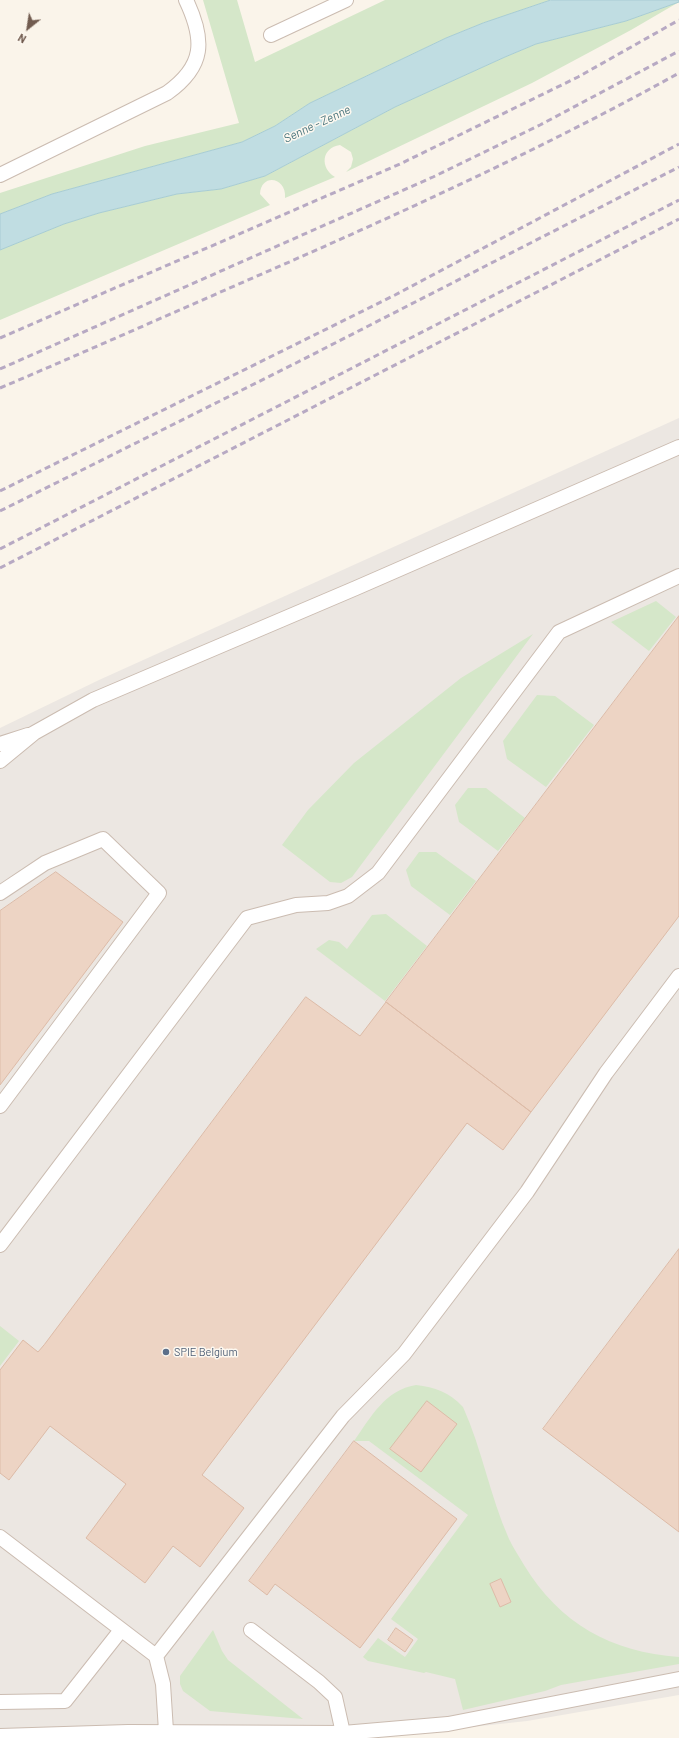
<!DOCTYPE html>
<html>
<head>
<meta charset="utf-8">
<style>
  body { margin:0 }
  #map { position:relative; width:679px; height:1738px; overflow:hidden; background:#faf4ea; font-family:Barlow,sans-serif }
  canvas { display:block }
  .north { position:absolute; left:8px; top:8px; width:40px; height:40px; -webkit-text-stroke:3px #fdf8f0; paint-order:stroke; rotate:210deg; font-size:11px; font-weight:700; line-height:16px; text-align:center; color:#725c50 }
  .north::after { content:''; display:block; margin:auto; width:14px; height:18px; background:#725c50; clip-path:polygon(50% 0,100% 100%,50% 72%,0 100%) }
</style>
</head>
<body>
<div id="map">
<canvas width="679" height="1738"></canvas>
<div class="north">N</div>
</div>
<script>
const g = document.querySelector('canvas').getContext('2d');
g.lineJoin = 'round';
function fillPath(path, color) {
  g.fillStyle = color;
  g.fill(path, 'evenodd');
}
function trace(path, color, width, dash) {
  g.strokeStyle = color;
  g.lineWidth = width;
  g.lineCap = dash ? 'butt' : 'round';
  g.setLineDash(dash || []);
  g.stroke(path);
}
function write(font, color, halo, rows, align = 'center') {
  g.font = font + ' Barlow,sans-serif';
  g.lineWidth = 3;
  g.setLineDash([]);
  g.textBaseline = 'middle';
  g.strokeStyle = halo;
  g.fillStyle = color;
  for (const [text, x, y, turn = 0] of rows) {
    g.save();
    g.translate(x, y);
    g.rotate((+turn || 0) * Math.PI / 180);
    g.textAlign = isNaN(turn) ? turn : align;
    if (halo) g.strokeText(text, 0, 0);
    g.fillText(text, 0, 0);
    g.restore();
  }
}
const industrial = new Path2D(`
  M 679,418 L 679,1695 L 527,1721 L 372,1738 L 0,1738 L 0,728 L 99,680 Z`);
const green = new Path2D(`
  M 203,0 L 237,0 L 255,62 L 385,0 L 551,0 L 483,23 L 446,38 L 310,103 L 275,126 L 242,142 L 52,194 L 0,214 L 0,193 L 145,146 L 239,123 Z
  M 679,2 L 631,30 L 532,83 L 346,172 L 351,167 L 353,159 L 351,152 L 340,145 C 321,148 320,168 335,177 L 285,198 C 287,177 261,173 260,194 L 270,205 L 0,320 L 0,250 L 64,224 L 99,213 L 177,194 L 221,189 L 265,176 L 395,107 L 505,57 L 536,44 L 626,21 Z
  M 656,601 L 676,617 L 649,651 L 611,622 Z
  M 533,634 L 352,877 L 341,883 L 330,882 L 282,845 L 308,810 L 354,763 L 461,678 Z
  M 537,695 L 555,696 L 594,725 L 546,787 L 507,759 L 503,741 Z
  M 468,788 L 486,788 L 525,818 L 498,851 L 459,822 L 455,805 Z
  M 419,852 L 436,852 L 476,881 L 450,915 L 411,886 L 406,870 Z
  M 386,914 L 427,946 L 385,1001 L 316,949 L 329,940 L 339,942 L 347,949 L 372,915 Z
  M 0,1326 L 19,1341 L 0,1366 Z
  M 416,1385 C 435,1387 449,1392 463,1407 C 482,1449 490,1496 509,1539 C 513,1548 519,1556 524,1565 C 560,1624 611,1652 679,1657 L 679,1664 L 561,1685 L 545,1691 L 463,1710 L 455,1679 L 426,1672 L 424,1673 L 368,1661 L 363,1657 L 378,1638 L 405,1657 L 418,1639 L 391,1619 L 468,1515 L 369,1441 L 354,1441 C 371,1417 385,1390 416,1385 ZM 501,1579 L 511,1602 L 500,1607 L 490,1584 Z
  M 213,1630 L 222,1651 L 228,1660 L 303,1719 L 210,1711 L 183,1691 L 180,1684 L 180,1676 Z`);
const water = new Path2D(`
  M 551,0 L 679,0 L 679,2 L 626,21 L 536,44 L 505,57 L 395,107 L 265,176 L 221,189 L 177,194 L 99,213 L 64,224 L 0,250 L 0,214 L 52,194 L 242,142 L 275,126 L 310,103 L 446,38 L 483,23 Z`);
const building = new Path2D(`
  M 679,616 L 679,916 L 531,1112 L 386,1002 Z
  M 56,872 L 123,922 L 0,1085 L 0,911 Z
  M 306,997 L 360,1036 L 386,1002 L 531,1112 L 503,1150 L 467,1123 L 202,1475 L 244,1508 L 200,1567 L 173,1546 L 145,1583 L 86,1538 L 126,1484 L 50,1426 L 9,1480 L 0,1473 L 0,1370 L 23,1340 L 38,1352 L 44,1345 Z
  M 679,1249 L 679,1532 L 543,1429 Z
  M 427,1401 L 457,1424 L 421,1472 L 390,1449 Z
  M 354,1441 L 457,1519 L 360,1648 L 275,1584 L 267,1595 L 249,1581 Z
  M 501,1579 L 511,1602 L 500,1607 L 490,1584 Z
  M 396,1628 L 413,1640 L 405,1652 L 388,1640 Z`);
const service = new Path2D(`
  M 271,35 L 346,0
  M 0,175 L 167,93 C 205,66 205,40 186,0
  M 0,744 L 28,735
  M 0,761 L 34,733 L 93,700 L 356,588 L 679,447
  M 0,893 L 45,863 L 103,839 L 159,893 L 0,1106
  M 0,1245 L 247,918 L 296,905 L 328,903 L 348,896 L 378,873 L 559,632 L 679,576
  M 0,1537 L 156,1656 L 163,1684 L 166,1731
  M 251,1630 L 319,1682 L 335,1697 L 343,1733
  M 156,1656 L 343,1416 L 404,1354 L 527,1192 L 606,1073 L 679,976
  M 0,1702 L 65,1701 L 121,1630
  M 0,1736 L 128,1732
  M 128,1738 L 128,1732 L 343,1733 L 448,1724 L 679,1679`);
const rail = new Path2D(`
  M 0,338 L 400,164 L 578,77 L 679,20
  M 0,369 L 433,177 L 540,125 L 679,51
  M 0,388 C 85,352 170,314 255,277 C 399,214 542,149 679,73
  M 0,491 L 395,295 L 679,144
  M 0,511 L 296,363 L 679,167
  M 0,549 L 679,200
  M 0,568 L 679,219`);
const markers = [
  [166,1352,4,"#5c6f8a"]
];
const serviceNames = [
  ["SPIE Belgium",174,1352]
];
const waterNames = [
  ["Senne - Zenne",317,124,-25]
];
fillPath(industrial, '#ece7e2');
fillPath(green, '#d5e7c9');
fillPath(water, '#c0dde2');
trace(water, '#a7ccd3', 1);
fillPath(building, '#edd4c4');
trace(building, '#ddbba7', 1);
trace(service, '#cbbcb1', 16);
trace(service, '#fff', 14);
trace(rail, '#b7a9c3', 3, [6, 4]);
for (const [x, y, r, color] of markers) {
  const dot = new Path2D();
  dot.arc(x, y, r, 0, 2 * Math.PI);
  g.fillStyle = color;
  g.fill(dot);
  trace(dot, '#fdf8f0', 1.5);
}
write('11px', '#4e5e75', '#fdf8f0', serviceNames, 'left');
write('italic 12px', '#48747c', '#fdf8f0', waterNames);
</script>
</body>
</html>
